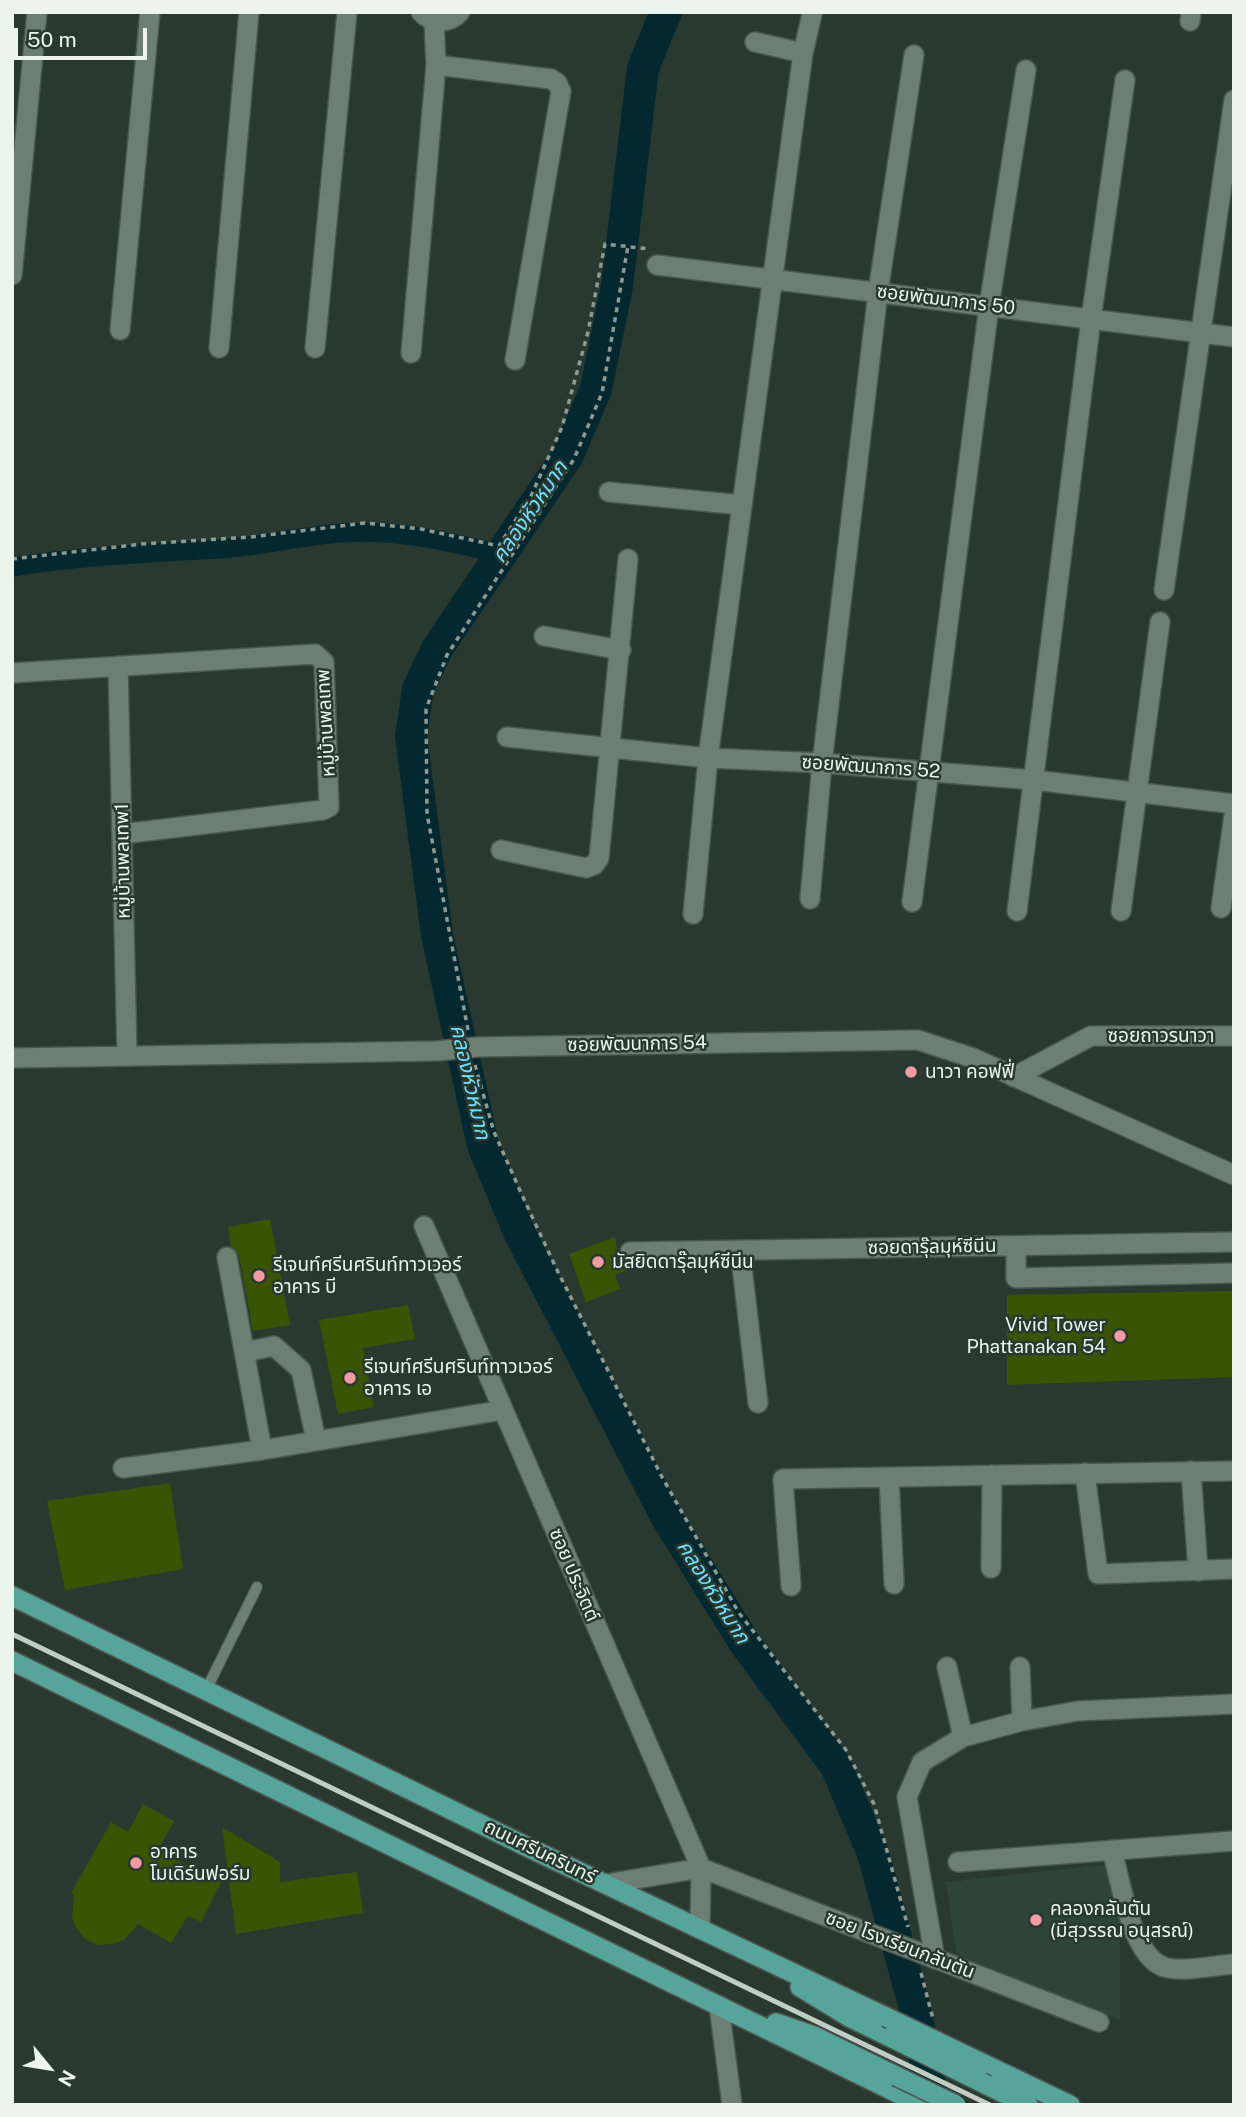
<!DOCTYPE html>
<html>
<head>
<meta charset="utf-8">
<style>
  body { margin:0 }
  #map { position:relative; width:1246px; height:2117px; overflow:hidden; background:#293930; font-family:"Public Sans",sans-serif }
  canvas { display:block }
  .frame { position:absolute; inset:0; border:14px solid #ebf5ee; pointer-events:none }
  .north { position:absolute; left:14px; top:2033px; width:70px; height:70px; -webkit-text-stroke:5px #293930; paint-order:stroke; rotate:120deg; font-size:19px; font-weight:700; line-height:28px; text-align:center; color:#ebf5ee }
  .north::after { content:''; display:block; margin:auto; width:24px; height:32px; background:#ebf5ee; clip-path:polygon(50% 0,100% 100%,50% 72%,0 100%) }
  .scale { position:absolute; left:14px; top:28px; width:133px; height:32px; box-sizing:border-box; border:4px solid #ebf5ee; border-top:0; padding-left:9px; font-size:21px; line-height:24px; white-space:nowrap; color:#ebf5ee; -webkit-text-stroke:5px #293930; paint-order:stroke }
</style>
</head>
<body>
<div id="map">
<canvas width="1246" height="2117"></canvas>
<div class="frame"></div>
<div class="north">N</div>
<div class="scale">50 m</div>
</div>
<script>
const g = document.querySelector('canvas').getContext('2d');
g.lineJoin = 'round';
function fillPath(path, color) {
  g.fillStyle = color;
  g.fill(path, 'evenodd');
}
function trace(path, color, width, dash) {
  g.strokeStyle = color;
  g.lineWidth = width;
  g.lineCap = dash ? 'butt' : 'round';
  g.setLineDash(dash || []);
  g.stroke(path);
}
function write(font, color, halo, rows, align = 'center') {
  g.font = font + ' "Public Sans","Noto Sans Thai",sans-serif';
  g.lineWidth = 5;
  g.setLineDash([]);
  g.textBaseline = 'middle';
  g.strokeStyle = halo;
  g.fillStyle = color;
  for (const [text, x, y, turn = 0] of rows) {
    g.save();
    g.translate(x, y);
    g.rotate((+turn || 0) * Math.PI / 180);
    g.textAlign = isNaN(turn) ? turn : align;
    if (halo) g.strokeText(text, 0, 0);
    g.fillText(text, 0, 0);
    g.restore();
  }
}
const built = new Path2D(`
  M 1120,1863 L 1120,2020 L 957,1958 L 946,1882 Z`);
const canal = new Path2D(`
  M 12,567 C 81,556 151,553 220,549 C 261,546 301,536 342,533 C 395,529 450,542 501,554`);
const river = new Path2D(`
  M 666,12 L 643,68 L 617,286 L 596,389 L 568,455 L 437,649 L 418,689 L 411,736 L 437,935 L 483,1145 L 520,1234 L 667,1518 L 746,1645 L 836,1766 L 873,1853 L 914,2005 L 934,2105`);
const building = new Path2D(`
  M 270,1219 L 290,1325 L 253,1331 L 239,1255 L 231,1246 L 228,1227 Z
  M 615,1237 L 619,1258 L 626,1271 L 615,1275 L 620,1289 L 586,1302 L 569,1254 Z
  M 1234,1291 L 1234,1377 L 1007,1385 L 1007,1295 Z
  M 408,1305 L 415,1339 L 363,1348 L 374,1407 L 338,1414 L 319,1320 Z
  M 170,1483 L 183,1569 L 65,1590 L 47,1501 Z
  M 143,1804 L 174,1821 L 158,1850 L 221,1882 L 201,1922 L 188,1916 L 171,1943 L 138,1924 L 124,1940 L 112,1944 L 98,1945 L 85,1939 L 76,1928 L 72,1917 L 74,1894 L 71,1893 L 111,1822 L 128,1832 Z
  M 222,1827 L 280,1862 L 280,1882 L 357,1872 L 363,1913 L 236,1934 Z`);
const path = new Path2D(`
  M 499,546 L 517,550
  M 12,559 L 142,544 L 251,537 L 365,523 L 421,529 L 499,546 L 531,496 L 562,427 L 588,332 L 605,244 L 649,249
  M 468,1030 L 427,814 L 426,709 L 447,655 L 574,459 L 602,393 L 628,246
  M 475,1065 L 494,1132 L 522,1195 L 558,1272 L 662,1477 L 739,1613 L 846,1750 L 874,1804 L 908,1927
  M 921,1973 L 933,2019`);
const service = new Path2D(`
  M 206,1690 L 257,1587`);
const minor = new Path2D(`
  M 421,12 C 432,24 449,24 460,12
  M 1190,21 L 1191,12
  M 755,42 L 803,53
  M 436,65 L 551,79 L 557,83 L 561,91 L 515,360
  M 657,265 L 1234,337
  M 12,275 L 37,12
  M 120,330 L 150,12
  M 219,348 L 249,12
  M 315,348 L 347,12
  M 411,353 L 436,65 L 434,21
  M 609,492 L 742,505
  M 1164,590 L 1234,100
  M 544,636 L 621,650
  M 118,666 L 127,1055
  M 12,673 L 315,654 L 324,662 L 329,807 L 323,810 L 122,834
  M 507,737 L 708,758 L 822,763 L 1034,780 L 1234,804
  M 501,850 L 586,868 L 594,865 L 599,858 L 628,559
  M 810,899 L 822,763 L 878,292 L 914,55
  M 912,902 L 989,306 L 1026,70
  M 1221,908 L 1234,815
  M 1017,911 L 1091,319 L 1125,80
  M 1121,911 L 1160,622
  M 693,914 L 708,758 L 803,53 L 812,14
  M 12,1058 L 437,1051 L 477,1047 L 918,1040 L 973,1058 L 1234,1175
  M 1014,1077 L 1091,1036 L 1234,1036
  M 424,1226 L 701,1868 L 700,1929
  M 1016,1246 L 1016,1278 L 1234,1273
  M 740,1250 L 758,1403
  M 630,1252 L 1234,1242
  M 227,1257 L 262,1450
  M 245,1352 L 274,1346 L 301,1370 L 316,1440
  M 123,1468 L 262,1450 L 503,1410
  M 1191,1471 L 1198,1571
  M 1085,1473 L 1098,1574 L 1234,1569
  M 889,1477 L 894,1584
  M 991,1568 L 992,1475
  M 791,1586 L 783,1479 L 1234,1471
  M 947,1667 L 963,1737
  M 1020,1667 L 1022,1721
  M 1112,1850 C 1121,1882 1132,1962 1168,1968 C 1186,1972 1215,1965 1234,1964
  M 958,1862 L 1234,1841
  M 606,1884 L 701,1868 L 1099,2022
  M 935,1959 L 907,1797 L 922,1762 L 963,1737 L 1022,1721 L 1078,1711 L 1234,1704
  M 719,2006 L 732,2105`);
const primary = new Path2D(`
  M 12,1596 L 544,1855 L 886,2017
  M 12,1661 L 922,2105
  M 800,1987 L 849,2017 L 890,2037
  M 776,2023 L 814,2036 L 896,2076
  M 984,2064 L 1070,2105
  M 987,2085 L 1028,2105`);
const rail = new Path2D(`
  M 12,1634 L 990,2105`);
const pathBridge = new Path2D(`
  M 912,1943 L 917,1958`);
const primaryBridge = new Path2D(`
  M 886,2017 L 984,2064
  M 890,2037 L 987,2085
  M 896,2076 L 956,2105`);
const markers = [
  [911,1072,7,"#f49aa5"],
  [598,1262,7,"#f49aa5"],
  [259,1276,7,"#f49aa5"],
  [1120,1336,7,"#f49aa5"],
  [350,1378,7,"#f49aa5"],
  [136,1863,7,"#f49aa5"],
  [1036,1920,7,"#f49aa5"]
];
const streetNames = [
  ["ซอยพัฒนาการ 50",946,300,7],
  ["หมู่บ้านพลเทพ",326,723,-93],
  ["ซอยพัฒนาการ 52",871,767,4],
  ["หมู่บ้านพลเทพ1",123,861,-91],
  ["ซอยถาวรนาวา",1161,1036],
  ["ซอยพัฒนาการ 54",637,1044,-1],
  ["ซอยดารุ๊ลมุห์ซีนีน",932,1247,-1],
  ["ซอย ประจิตต์",574,1575,67],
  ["ถนนศรีนครินทร์",540,1852,26],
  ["ซอย โรงเรียนกลันตัน",900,1945,21]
];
const poiNames = [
  ["นาวา คอฟฟี่",925,1072],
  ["มัสยิดดารุ๊ลมุห์ซีนีน",612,1262],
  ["รีเจนท์ศรีนศรินท์ทาวเวอร์",273,1265],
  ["อาคาร บี",273,1287],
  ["Vivid Tower",1106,1325,"right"],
  ["Phattanakan 54",1106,1347,"right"],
  ["รีเจนท์ศรีนศรินท์ทาวเวอร์",364,1367],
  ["อาคาร เอ",364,1389],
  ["อาคาร",150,1852],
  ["โมเดิร์นฟอร์ม",150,1874],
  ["คลองกลันตัน",1050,1909],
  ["(มีสุวรรณ อนุสรณ์)",1050,1931]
];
const waterNames = [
  ["คลองหัวหมาก",530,512,-56],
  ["คลองหัวหมาก",470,1082,77],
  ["คลองหัวหมาก",713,1592,58]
];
fillPath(built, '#2d4436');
trace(canal, '#042830', 19);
trace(river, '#042830', 32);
fillPath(building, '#395504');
trace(service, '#4a5750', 12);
trace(minor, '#4a5750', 22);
trace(primary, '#4a5750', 22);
trace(path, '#8d9a92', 3.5, [5, 5]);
trace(service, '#6d7f73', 10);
trace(minor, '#6d7f73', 19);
trace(primary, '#57a59a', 19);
trace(rail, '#c0ccc4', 5);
trace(primaryBridge, '#4a5750', 22, []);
trace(pathBridge, '#8d9a92', 3.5, [5, 5]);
trace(primaryBridge, '#57a59a', 19);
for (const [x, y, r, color] of markers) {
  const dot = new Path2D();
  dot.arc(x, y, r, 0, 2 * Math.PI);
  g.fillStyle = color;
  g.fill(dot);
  trace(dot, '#293930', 2.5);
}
write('19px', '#ebf5ee', '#293930', streetNames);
write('19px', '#ebf5ee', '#293930', poiNames, 'left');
write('italic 21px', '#6fdffb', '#293930', waterNames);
</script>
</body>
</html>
